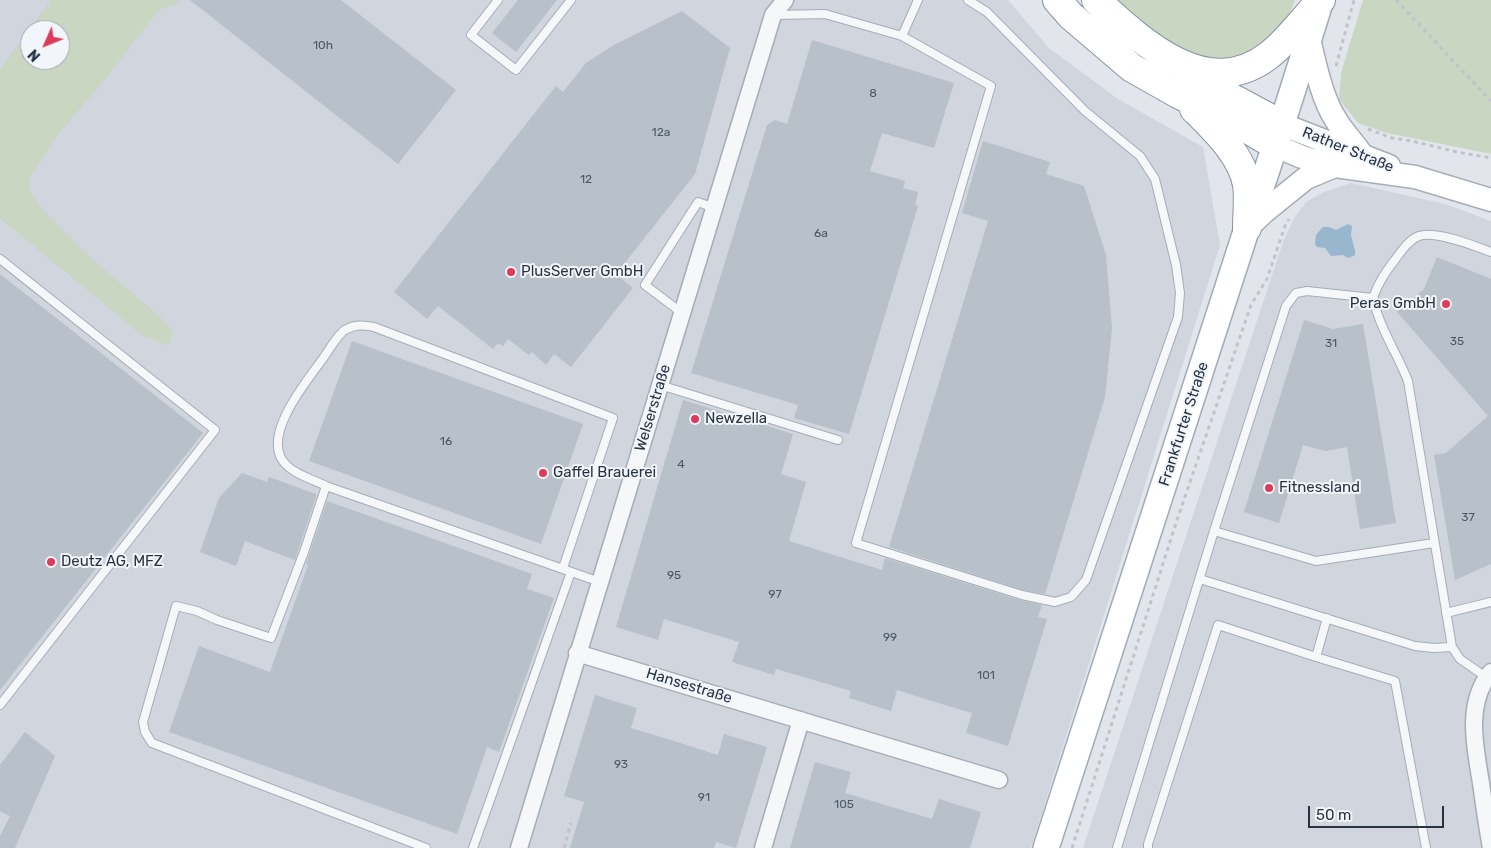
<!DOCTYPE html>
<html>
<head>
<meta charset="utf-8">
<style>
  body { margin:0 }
  #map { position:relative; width:1491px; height:848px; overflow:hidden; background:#e2e6ec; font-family:Rubik,sans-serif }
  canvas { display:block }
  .north { position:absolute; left:20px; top:20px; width:50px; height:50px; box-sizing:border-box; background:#f2f5f9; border:1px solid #a1a8b1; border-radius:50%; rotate:226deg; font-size:14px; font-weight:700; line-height:20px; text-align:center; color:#283446 }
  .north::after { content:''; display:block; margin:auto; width:18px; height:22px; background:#dd3b5c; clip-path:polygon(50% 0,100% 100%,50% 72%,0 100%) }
  .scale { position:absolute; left:1308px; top:806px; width:136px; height:22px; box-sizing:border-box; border:2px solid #283446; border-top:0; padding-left:6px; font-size:15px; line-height:18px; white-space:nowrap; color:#283446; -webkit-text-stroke:4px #f2f5f9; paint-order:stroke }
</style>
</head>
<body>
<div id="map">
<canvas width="1491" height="848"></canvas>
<div class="north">N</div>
<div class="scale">50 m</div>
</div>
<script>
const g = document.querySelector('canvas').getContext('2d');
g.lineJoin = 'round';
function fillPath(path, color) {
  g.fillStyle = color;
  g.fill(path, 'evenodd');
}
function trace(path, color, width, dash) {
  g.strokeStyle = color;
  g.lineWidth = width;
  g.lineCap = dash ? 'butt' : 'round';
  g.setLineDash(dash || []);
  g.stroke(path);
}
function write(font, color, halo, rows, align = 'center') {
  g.font = font + ' Rubik,sans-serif';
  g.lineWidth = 4;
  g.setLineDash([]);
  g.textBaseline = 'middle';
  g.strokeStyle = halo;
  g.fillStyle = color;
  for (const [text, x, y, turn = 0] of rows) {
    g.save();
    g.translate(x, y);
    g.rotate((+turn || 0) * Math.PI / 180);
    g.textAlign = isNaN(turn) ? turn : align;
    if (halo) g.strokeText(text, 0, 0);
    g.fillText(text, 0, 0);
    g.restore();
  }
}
const built = new Path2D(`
  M 0,0 L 1008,0 L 1049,48 L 1118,99 L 1203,147 L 1220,245 L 1031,848 L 0,848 ZM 30,30 L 60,30 L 60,60 L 30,60 Z
  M 1351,183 L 1445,204 L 1491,221 L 1491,848 L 1083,848 L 1284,239 L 1295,217 L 1306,202 L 1324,192 Z`);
const green = new Path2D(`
  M 51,0 L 177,0 L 180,2 L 159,10 L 110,73 L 56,137 L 29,179 L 29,188 L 34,198 L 46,213 L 91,258 L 160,317 L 173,333 L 168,345 L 143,336 L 0,218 L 0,70 ZM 30,30 L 60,30 L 60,60 L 30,60 Z
  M 1113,0 L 1295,0 C 1283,35 1255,62 1216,61 C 1210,60 1203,61 1197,59 C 1167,48 1138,21 1113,0 Z
  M 1363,0 L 1491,0 L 1491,154 L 1387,133 L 1358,123 L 1339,99 L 1341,73 Z`);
const water = new Path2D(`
  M 1348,224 L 1352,226 L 1351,235 L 1355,251 L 1355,255 L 1348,258 L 1343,255 L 1331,256 L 1325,248 L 1317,247 L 1315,244 L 1316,235 L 1323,227 L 1329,227 L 1336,230 Z`);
const building = new Path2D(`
  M 190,0 L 341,0 L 456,90 L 398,164 Z
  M 518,0 L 557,0 L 516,52 L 492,33 Z
  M 682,11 L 730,48 L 695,174 L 616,274 L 633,288 L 571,367 L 554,354 L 546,365 L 532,352 L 529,355 L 508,339 L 503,346 L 498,343 L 493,349 L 438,306 L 427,319 L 394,292 L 556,86 L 563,92 L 586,63 L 614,45 Z
  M 812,40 L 954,83 L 934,148 L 882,133 L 870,171 L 905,181 L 903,188 L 918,192 L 915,205 L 918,206 L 849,434 L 794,418 L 798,405 L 691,373 L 767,125 L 775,120 L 787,124 Z
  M 983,141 L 1050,162 L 1046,174 L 1084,186 L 1106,255 L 1112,328 L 1105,397 L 1045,594 L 1023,590 L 889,547 L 988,221 L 962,213 Z
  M 1437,257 L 1491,279 L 1491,564 L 1455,580 L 1434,455 L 1446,453 L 1488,416 L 1397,312 L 1424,289 Z
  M 0,274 L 203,433 L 0,690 Z
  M 1304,320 L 1333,329 L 1363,324 L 1396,523 L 1360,529 L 1347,447 L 1325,451 L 1303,445 L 1279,523 L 1244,512 Z
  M 352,341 L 583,424 L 541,544 L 309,461 Z
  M 683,400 L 793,434 L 781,474 L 806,482 L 789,541 L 882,570 L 885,558 L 1020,600 L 1042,605 L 1038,617 L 1047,619 L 1008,746 L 966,733 L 972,713 L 935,702 L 897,690 L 891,711 L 849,698 L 851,691 L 814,680 L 776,669 L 774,675 L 732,662 L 739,642 L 664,619 L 658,640 L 616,627 Z
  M 242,473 L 267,482 L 269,477 L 316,494 L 316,497 L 295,560 L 245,541 L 236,566 L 200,552 L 219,498 Z
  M 327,501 L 532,574 L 527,589 L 554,598 L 499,752 L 487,747 L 457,834 L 169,732 L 199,646 L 270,672 L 308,565 L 306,564 Z
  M 595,695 L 637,708 L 631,728 L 674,741 L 718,755 L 724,734 L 767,747 L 736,848 L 716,842 L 714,848 L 570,848 L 584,802 L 564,796 Z
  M 25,732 L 55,756 L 15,848 L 0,848 L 0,836 L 10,816 L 0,811 L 0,765 Z
  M 815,762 L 851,772 L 845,793 L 932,819 L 939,799 L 981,812 L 970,848 L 790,848 Z`);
const path = new Path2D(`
  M 1396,0 L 1491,101
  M 1336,66 L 1354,0
  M 1368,129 L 1392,138 L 1412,141 L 1457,152 L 1491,158
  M 564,848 L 571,823
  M 1072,848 L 1177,520 L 1251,305 L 1267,279 L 1285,226 L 1289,219`);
const lane = new Path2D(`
  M 498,0 L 471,35 L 516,70 L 571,0
  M 775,15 L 825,14 L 902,36 L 991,86 L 856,543 L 1022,595 L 1055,602 L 1071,597 L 1086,580 L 1178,317 L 1180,293 L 1176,265 L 1155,179 L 1140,156 L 1085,111 L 987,12 L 968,0
  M 902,36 L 918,0
  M 0,259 L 215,430 L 0,705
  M 1373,298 C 1379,327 1397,353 1408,381 L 1452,647 L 1460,659 L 1486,677
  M 682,313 L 645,285 L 698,202 L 714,208
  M 660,385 L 838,440
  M 326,486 L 304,552 L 271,638 L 217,620 L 197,611 L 176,606 L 143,722 L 145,732 L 152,743 L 426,848
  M 1214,531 L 1316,561 L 1434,543
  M 563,568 L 613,418 L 374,327 C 363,325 355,324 345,330 C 338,334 329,350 324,357 C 308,380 266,429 281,458 C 289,473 312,479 326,486 L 600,582
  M 1200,579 L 1415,646 L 1434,648 L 1452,647
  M 1446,613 L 1491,602
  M 1316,657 L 1327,618
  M 473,848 L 571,572
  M 1117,848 L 1214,531 L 1286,306 L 1296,293 L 1307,291 L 1373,298 C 1378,283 1385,273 1394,261 C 1401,252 1408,240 1419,236 C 1435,230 1475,246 1491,252
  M 1148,848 L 1148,844 L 1218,625 L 1316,657 L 1395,681 L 1426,848`);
const street = new Path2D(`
  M 577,653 L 999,780
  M 519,848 L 773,15 L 785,0
  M 763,848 L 801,720
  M 1491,848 C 1487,826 1484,805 1481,783 C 1475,747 1465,703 1491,672`);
const secondary = new Path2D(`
  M 1309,39 C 1315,64 1322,99 1336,120 C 1343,132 1354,143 1362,155
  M 1281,124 L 1389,166
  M 1276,146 L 1302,157 L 1335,166 L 1415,177 L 1491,200
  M 1247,228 L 1264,212 L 1306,178 L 1335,166`);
const primary = new Path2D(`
  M 1046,848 L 1247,228 C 1274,153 1297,76 1321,0`);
const highway = new Path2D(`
  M 1057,0 L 1071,16 L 1132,68 L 1178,94 L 1244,127 L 1276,146
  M 1096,0 C 1141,41 1206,103 1268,56 C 1288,41 1304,18 1321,0
  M 1189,72 L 1212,87 L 1281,124
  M 1194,109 C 1214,129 1242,155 1247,185 C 1249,198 1247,214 1247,228`);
const markers = [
  [511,272,5,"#dd3b5c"],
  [1446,304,5,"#dd3b5c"],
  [695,419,5,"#dd3b5c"],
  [543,473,5,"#dd3b5c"],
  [1269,488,5,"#dd3b5c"],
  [51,562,5,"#dd3b5c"]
];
const numberNames = [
  ["10h",323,46],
  ["8",873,94],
  ["12a",661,133],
  ["12",586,180],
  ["6a",821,234],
  ["35",1457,342],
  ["31",1331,344],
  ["16",446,442],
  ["4",681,465],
  ["37",1468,518],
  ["95",674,576],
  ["97",775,595],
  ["99",890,638],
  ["101",986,676],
  ["93",621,765],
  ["91",704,798],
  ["105",844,805]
];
const streetNames = [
  ["Rather Straße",1348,150,22],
  ["Welserstraße",653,408,-73],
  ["Frankfurter Straße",1184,424,-72],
  ["Hansestraße",689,686,17]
];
const poiNames = [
  ["PlusServer GmbH",521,272],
  ["Peras GmbH",1436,304,"right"],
  ["Newzella",705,419],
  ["Gaffel Brauerei",553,473],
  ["Fitnessland",1279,488],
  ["Deutz AG, MFZ",61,562]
];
fillPath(built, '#d0d5de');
fillPath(green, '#c8d6c2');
fillPath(water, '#99b6cf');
fillPath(building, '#b8c0ca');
trace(lane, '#a6adb7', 10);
trace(street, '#a6adb7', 19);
trace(secondary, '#a6adb7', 25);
trace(primary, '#a0abb9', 28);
trace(highway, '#8794a4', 30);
trace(path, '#c0c4ca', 3, [4, 4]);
trace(lane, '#f5f7f9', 8);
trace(street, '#f5f7f9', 16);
trace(secondary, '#fff', 22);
trace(primary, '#fff', 25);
trace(highway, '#fff', 28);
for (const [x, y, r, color] of markers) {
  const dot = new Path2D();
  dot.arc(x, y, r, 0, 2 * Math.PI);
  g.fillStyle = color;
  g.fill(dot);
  trace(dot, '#f2f5f9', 2);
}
write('12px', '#4c5767', null, numberNames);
write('15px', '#283446', '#f2f5f9', streetNames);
write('15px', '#283446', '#f2f5f9', poiNames, 'left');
</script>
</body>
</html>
